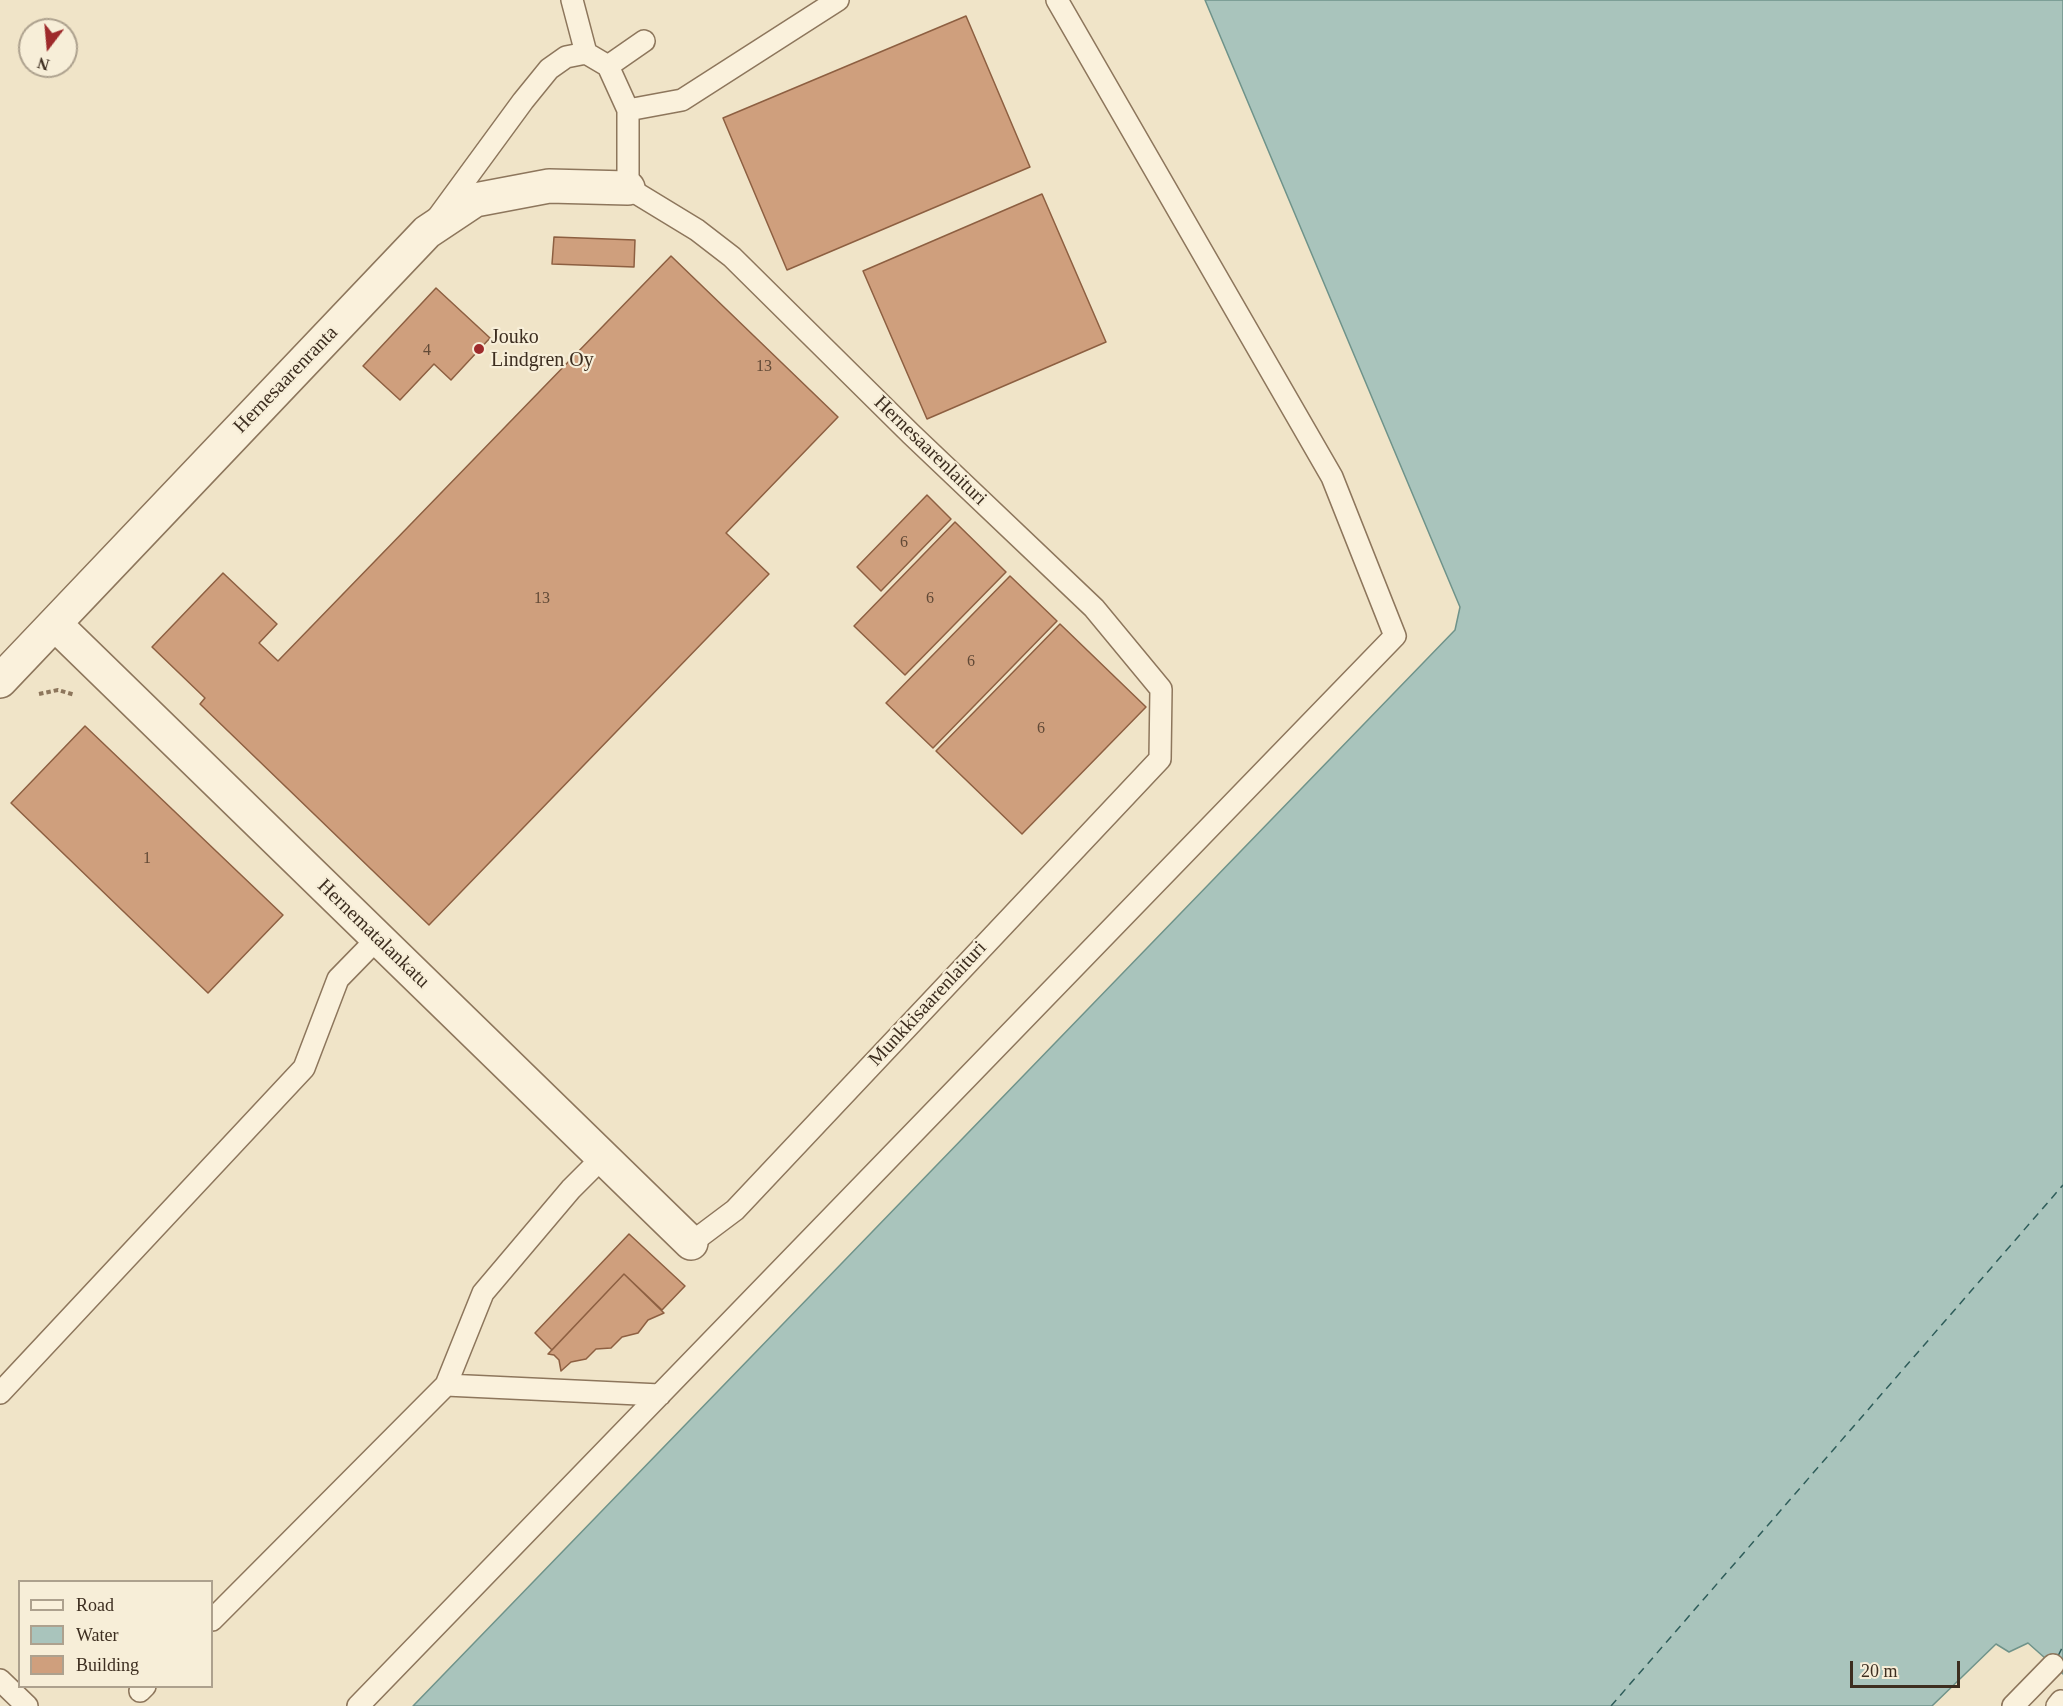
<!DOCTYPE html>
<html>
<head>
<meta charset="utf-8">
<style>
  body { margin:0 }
  #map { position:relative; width:2063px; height:1706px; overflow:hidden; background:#f0e4c8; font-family:Georgia,serif }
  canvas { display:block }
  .legend { position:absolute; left:18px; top:1580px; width:195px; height:108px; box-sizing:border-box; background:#f7eed8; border:2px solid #ada18e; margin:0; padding:8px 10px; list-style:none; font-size:18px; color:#3d2e20 }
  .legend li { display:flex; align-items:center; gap:12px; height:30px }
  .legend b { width:30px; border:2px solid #ada18e }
  .north { position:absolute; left:18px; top:18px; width:60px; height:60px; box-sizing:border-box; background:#f7eed8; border:2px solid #ada18e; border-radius:50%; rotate:196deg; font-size:16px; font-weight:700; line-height:24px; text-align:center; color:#3d2e20 }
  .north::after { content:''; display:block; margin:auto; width:21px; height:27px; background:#9e2a2b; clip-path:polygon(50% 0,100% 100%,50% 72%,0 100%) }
  .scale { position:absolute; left:1850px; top:1661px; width:110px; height:27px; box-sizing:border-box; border:3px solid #3d2e20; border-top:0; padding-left:8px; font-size:18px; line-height:21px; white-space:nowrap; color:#3d2e20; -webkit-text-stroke:4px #f7eed8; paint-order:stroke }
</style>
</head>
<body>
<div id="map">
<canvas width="2063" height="1706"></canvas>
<ul class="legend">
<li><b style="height:8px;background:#faf1dc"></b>Road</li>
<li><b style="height:16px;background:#a9c4bc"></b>Water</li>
<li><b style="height:16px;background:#cf9f7d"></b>Building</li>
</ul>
<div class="north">N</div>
<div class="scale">20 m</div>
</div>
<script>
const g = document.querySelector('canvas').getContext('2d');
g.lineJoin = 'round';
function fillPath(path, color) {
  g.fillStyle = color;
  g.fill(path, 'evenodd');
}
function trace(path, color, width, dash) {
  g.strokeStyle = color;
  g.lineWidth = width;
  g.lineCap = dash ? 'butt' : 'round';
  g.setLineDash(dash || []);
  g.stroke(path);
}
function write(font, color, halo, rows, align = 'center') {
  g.font = font + ' Georgia,serif';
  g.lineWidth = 4.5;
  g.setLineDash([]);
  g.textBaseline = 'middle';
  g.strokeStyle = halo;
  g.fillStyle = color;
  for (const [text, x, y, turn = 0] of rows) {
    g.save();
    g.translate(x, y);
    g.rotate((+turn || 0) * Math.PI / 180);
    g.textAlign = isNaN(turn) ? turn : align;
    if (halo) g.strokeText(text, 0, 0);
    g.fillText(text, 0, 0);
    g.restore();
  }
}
const water = new Path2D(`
  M 1205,0 L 2063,0 L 2063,1674 L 2028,1643 L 2009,1652 L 1996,1644 L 1932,1706 L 413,1706 L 1455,630 L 1460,607 Z`);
const ferry = new Path2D(`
  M 2058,1656 L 2063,1646
  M 1611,1706 L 2063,1185`);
const building = new Path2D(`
  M 966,16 L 1030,167 L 787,270 L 723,118 Z
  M 1042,194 L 1106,342 L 927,419 L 863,271 Z
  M 554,237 L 635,240 L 634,267 L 552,264 Z
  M 671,256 L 838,417 L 726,533 L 769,574 L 429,925 L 200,704 L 205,698 L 152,647 L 223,573 L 277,624 L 259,643 L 278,661 Z
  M 436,288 L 490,338 L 451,380 L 434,364 L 400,400 L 363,366 Z
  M 927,495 L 951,519 L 881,591 L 857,567 Z
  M 955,522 L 1006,572 L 905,675 L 854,626 Z
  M 1010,576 L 1057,621 L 933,748 L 886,703 Z
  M 1060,624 L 1146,707 L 1022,834 L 936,751 Z
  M 85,726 L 283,915 L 208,993 L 11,803 Z
  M 629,1234 L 685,1286 L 662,1310 L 624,1274 L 552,1350 L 535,1333 Z
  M 624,1274 L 664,1313 L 648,1320 L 638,1333 L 622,1337 L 611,1348 L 596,1349 L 586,1359 L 571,1362 L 561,1371 L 559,1360 L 554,1355 L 548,1354 Z`);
const path = new Path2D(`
  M 39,694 L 58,690 L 75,695`);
const lane = new Path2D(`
  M 572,0 L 586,53
  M 608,66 L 644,41
  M 628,110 L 682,100 L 838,0
  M 438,217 L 523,101 L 549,69 L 566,57 L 586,53 L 608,66 L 628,110 L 628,188 L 697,230 L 732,257 L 911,434 L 1094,608 L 1161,689 L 1160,759 L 735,1210 L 691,1243
  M 446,1385 L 660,1395
  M 0,1393 L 304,1068 L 338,979 L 377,939
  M 212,1620 L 446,1385 L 483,1293 L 571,1189 L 603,1157
  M 0,1680 L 27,1706
  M 140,1691 L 145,1686
  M 358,1706 L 1395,636 L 1332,477 L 1057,0
  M 2013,1706 L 2053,1665
  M 2057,1706 L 2061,1701`);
const street = new Path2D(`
  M 55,624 L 691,1243
  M 0,681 L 427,232 L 475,200 L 549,186 L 628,188`);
const markers = [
  [479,349,6,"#9e2a2b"]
];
const numberNames = [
  ["4",427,351],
  ["13",764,367],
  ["6",904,543],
  ["13",542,599],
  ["6",930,599],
  ["6",971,662],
  ["6",1041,729],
  ["1",147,859]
];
const poiNames = [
  ["Jouko",491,338],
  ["Lindgren Oy",491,361]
];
const streetNames = [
  ["Hernesaarenranta",286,380,-46],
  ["Hernesaarenlaituri",930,451,44],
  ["Hernematalankatu",373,934,44],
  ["Munkkisaarenlaituri",928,1004,-47]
];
fillPath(water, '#a9c4bc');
trace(water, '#6f938a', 1.5);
trace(ferry, '#2f5d5a', 1.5, [8, 6]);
fillPath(building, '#cf9f7d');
trace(building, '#8d5f41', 1.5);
trace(lane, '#8d765c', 24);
trace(street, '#8d765c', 36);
trace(path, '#8d765c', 4, [4.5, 3]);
trace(lane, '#faf1dc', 21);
trace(street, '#faf1dc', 33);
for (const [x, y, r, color] of markers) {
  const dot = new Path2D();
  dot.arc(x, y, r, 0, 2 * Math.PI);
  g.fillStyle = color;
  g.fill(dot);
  trace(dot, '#f7eed8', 2);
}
write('16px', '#624a37', null, numberNames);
write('20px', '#3d2e20', '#f7eed8', poiNames, 'left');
write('20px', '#3d2e20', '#f7eed8', streetNames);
</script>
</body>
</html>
